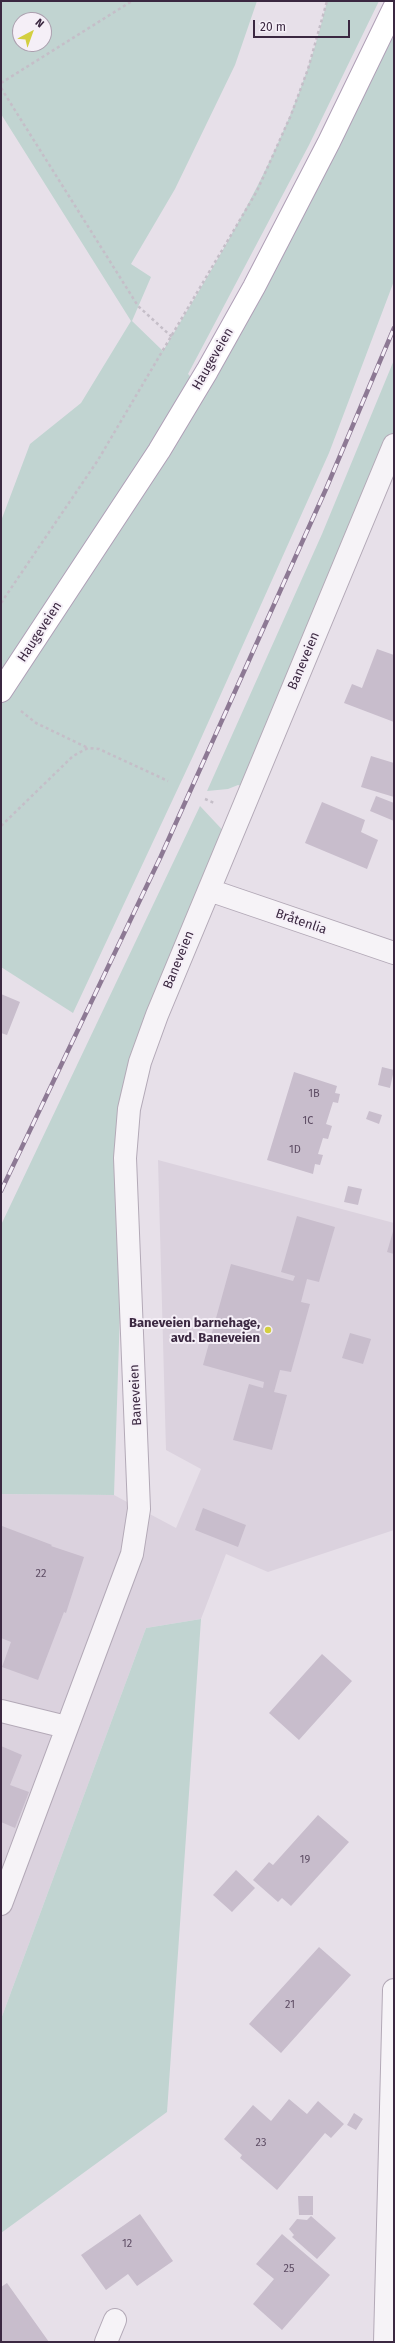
<!DOCTYPE html>
<html>
<head>
<meta charset="utf-8">
<style>
  body { margin:0 }
  #map { position:relative; width:395px; height:2343px; overflow:hidden; background:#e7e0e9; font-family:"Fira Sans",sans-serif }
  canvas { display:block }
  .frame { position:absolute; inset:0; border:2px solid #3b2841; pointer-events:none }
  .north { position:absolute; left:12px; top:12px; width:40px; height:40px; box-sizing:border-box; background:#f5eff7; border:1px solid #ab9fae; border-radius:50%; rotate:41deg; font-size:11px; font-weight:700; line-height:16px; text-align:center; color:#3b2841 }
  .north::after { content:''; display:block; margin:auto; width:14px; height:18px; background:#d3cf40; clip-path:polygon(50% 0,100% 100%,50% 72%,0 100%) }
  .scale { position:absolute; left:253px; top:20px; width:97px; height:18px; box-sizing:border-box; border:2px solid #3b2841; border-top:0; padding-left:5px; font-size:12px; line-height:14px; white-space:nowrap; color:#3b2841; -webkit-text-stroke:3px #f5eff7; paint-order:stroke }
</style>
</head>
<body>
<div id="map">
<canvas width="395" height="2343"></canvas>
<div class="frame"></div>
<div class="north">N</div>
<div class="scale">20 m</div>
</div>
<script>
const g = document.querySelector('canvas').getContext('2d');
g.lineJoin = 'round';
function fillPath(path, color) {
  g.fillStyle = color;
  g.fill(path, 'evenodd');
}
function trace(path, color, width, dash) {
  g.strokeStyle = color;
  g.lineWidth = width;
  g.lineCap = dash ? 'butt' : 'round';
  g.setLineDash(dash || []);
  g.stroke(path);
}
function write(font, color, halo, rows, align = 'center') {
  g.font = font + ' "Fira Sans",sans-serif';
  g.lineWidth = 4;
  g.setLineDash([]);
  g.textBaseline = 'middle';
  g.strokeStyle = halo;
  g.fillStyle = color;
  for (const [text, x, y, turn = 0] of rows) {
    g.save();
    g.translate(x, y);
    g.rotate((+turn || 0) * Math.PI / 180);
    g.textAlign = isNaN(turn) ? turn : align;
    if (halo) g.strokeText(text, 0, 0);
    g.fillText(text, 0, 0);
    g.restore();
  }
}
const built = new Path2D(`
  M 158,1160 L 394,1223 L 394,1530 L 268,1572 L 226,1554 L 201,1619 L 146,1628 L 1,2019 L 1,1494 L 114,1495 L 176,1528 L 201,1469 L 166,1450 Z`);
const green = new Path2D(`
  M 1,1 L 257,1 L 235,65 L 175,189 L 131,264 L 151,277 L 132,321 L 163,351 C 230,240 298,129 327,1 L 379,1 L 309,145 L 188,374 L 199,385 L 394,8 L 394,281 L 329,453 L 194,754 L 73,1013 L 1,967 L 1,521 L 30,444 L 81,403 L 131,321 L 1,114 ZM 20,20 L 44,20 L 44,44 L 20,44 Z
  M 394,360 L 394,445 L 251,788 L 238,785 L 228,789 L 207,791 L 322,534 Z
  M 200,806 L 230,838 L 179,959 L 125,1158 L 114,1495 L 1,1494 L 1,1225 Z
  M 201,1619 L 167,2112 L 1,2233 L 1,2019 L 146,1628 Z`);
const building = new Path2D(`
  M 377,649 L 394,655 L 394,722 L 344,703 L 352,684 L 362,688 Z
  M 371,756 L 394,763 L 394,797 L 361,787 Z
  M 376,796 L 394,803 L 394,821 L 370,811 Z
  M 322,802 L 365,820 L 361,832 L 378,840 L 367,869 L 305,843 Z
  M 1,994 L 20,1002 L 7,1035 L 1,1033 Z
  M 382,1067 L 394,1070 L 390,1088 L 378,1085 Z
  M 294,1072 L 337,1086 L 335,1093 L 340,1094 L 338,1103 L 333,1102 L 326,1124 L 332,1126 L 328,1139 L 323,1138 L 318,1154 L 323,1155 L 320,1165 L 315,1164 L 313,1174 L 267,1160 Z
  M 369,1111 L 382,1115 L 379,1124 L 366,1119 Z
  M 348,1186 L 362,1189 L 358,1205 L 344,1202 Z
  M 297,1216 L 335,1227 L 319,1282 L 307,1279 L 301,1302 L 310,1304 L 291,1372 L 280,1370 L 274,1392 L 287,1395 L 272,1450 L 233,1440 L 249,1384 L 263,1388 L 264,1382 L 203,1365 L 231,1264 L 293,1281 L 295,1276 L 281,1272 Z
  M 394,1228 L 394,1254 L 387,1252 Z
  M 350,1333 L 371,1339 L 363,1364 L 342,1358 Z
  M 203,1508 L 246,1525 L 238,1547 L 195,1530 Z
  M 2,1526 L 52,1545 L 51,1546 L 84,1557 L 66,1613 L 64,1612 L 38,1680 L 2,1667 L 11,1642 L 1,1638 Z
  M 322,1654 L 352,1681 L 299,1740 L 269,1713 Z
  M 1,1746 L 22,1755 L 10,1785 L 29,1792 L 15,1828 L 1,1822 Z
  M 318,1815 L 349,1842 L 291,1906 L 282,1898 L 278,1902 L 253,1880 L 269,1862 L 273,1865 Z
  M 236,1870 L 255,1888 L 232,1912 L 213,1895 Z
  M 319,1947 L 351,1975 L 281,2053 L 249,2024 Z
  M 289,2099 L 307,2114 L 318,2101 L 344,2124 L 331,2138 L 325,2133 L 277,2190 L 240,2158 L 242,2155 L 224,2139 L 253,2105 L 271,2121 Z
  M 354,2113 L 363,2119 L 356,2130 L 347,2125 Z
  M 298,2196 L 313,2196 L 313,2215 L 299,2215 Z
  M 140,2214 L 173,2261 L 137,2286 L 128,2274 L 106,2290 L 81,2255 Z
  M 311,2216 L 336,2238 L 317,2259 L 292,2237 L 294,2235 L 289,2229 L 297,2219 L 307,2220 Z
  M 282,2234 L 330,2275 L 282,2330 L 253,2304 L 274,2279 L 256,2264 Z
  M 7,2283 L 49,2342 L 1,2342 L 1,2287 Z`);
const path = new Path2D(`
  M 1,83 L 132,1
  M 1,88 L 138,306 L 172,337
  M 1,603 L 98,460 L 257,191 L 291,115 L 308,69 L 327,1
  M 21,711 L 36,723 L 88,748
  M 205,799 L 214,803
  M 1,826 L 73,756 L 88,748 L 99,749 L 168,781`);
const minor = new Path2D(`
  M 209,890 L 394,953
  M 1,1711 L 66,1727
  M 1,1904 L 132,1554 L 139,1509 L 125,1158 L 129,1109 L 140,1062 L 157,1015 L 394,445
  M 106,2342 L 115,2320
  M 385,2342 L 394,1990`);
const major = new Path2D(`
  M 1,691 L 159,451 L 207,371 L 254,287 L 329,142 L 394,8`);
const rail = new Path2D(`
  M 1,1191 L 161,856 L 326,489 L 394,328`);
const markers = [
  [268,1330,4,"#d3cf40"]
];
const numberNames = [
  ["1B",314,1094],
  ["1C",308,1121],
  ["1D",295,1150],
  ["22",41,1574],
  ["19",305,1860],
  ["21",290,2005],
  ["23",261,2143],
  ["12",127,2244],
  ["25",289,2269]
];
const streetNames = [
  ["Haugeveien",213,359,-60],
  ["Haugeveien",40,632,-57],
  ["Baneveien",304,661,-67],
  ["Bråtenlia",301,922,19],
  ["Baneveien",179,960,-68],
  ["Baneveien",136,1395,-93]
];
const poiNames = [
  ["Baneveien barnehage,",260,1323],
  ["avd. Baneveien",260,1338]
];
fillPath(built, '#dbd2de');
fillPath(green, '#c1d4d1');
fillPath(building, '#c8bdcc');
trace(minor, '#b3a9b7', 24);
trace(major, '#af9fb6', 24);
trace(path, '#c5bec8', 2.5, [3, 3]);
trace(minor, '#f6f3f7', 22);
trace(major, '#fff', 22);
trace(rail, '#8d7994', 4.5);
trace(rail, '#f5eff7', 3, [9]);
for (const [x, y, r, color] of markers) {
  const dot = new Path2D();
  dot.arc(x, y, r, 0, 2 * Math.PI);
  g.fillStyle = color;
  g.fill(dot);
  trace(dot, '#f5eff7', 1.5);
}
write('11px', '#5e4d64', null, numberNames);
write('13px', '#3b2841', '#f5eff7', streetNames);
write('bold 13px', '#3b2841', '#f5eff7', poiNames, 'right');
</script>
</body>
</html>
